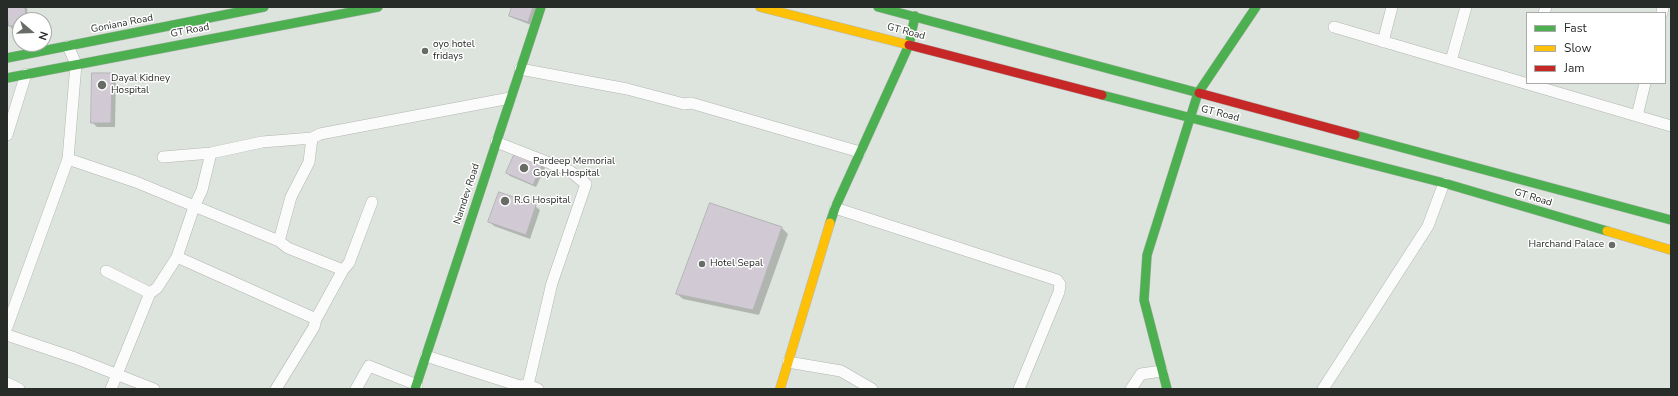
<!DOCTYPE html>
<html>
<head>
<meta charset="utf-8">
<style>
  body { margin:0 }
  #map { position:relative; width:1678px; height:396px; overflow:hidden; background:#dde3dd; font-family:"Nunito Sans",sans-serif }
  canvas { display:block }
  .frame { position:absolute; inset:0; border:8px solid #282c28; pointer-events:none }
  .legend { position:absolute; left:1526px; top:12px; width:140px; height:72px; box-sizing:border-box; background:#fff; border:1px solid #a9aba9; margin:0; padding:5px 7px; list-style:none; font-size:12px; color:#282c28 }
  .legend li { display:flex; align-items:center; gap:8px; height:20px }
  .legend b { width:20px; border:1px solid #a9aba9 }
  .north { position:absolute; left:12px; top:12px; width:40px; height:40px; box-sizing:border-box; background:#fff; border:1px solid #a9aba9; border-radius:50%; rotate:109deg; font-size:11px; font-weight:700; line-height:16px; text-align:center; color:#282c28 }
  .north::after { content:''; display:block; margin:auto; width:14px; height:18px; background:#676c67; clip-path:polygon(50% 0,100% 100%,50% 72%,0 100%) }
</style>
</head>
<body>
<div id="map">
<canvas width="1678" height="396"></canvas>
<div class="frame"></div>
<ul class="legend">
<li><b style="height:5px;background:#4caf50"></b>Fast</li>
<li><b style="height:5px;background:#ffc107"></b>Slow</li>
<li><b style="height:5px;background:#c62828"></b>Jam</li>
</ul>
<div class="north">N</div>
</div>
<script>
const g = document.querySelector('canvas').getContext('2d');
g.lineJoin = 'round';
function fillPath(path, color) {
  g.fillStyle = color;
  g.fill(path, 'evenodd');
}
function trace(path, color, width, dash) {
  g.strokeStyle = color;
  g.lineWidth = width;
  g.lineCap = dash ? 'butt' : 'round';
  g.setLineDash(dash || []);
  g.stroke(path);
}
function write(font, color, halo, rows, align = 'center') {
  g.font = font + ' "Nunito Sans",sans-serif';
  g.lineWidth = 3;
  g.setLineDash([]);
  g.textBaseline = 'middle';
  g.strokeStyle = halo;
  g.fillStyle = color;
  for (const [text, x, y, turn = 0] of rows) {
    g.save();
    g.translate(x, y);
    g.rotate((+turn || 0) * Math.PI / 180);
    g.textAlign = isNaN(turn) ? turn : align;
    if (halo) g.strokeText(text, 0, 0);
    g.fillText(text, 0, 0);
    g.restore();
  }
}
const shadow = new Path2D(`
  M 7,7 L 27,7 L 28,20 L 20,20 L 20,28 L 12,29 L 10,26 Z
  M 513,7 L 537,7 L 531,25 L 513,18 L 510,15 Z
  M 111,74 L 116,79 L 115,127 L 97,127 L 92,122 Z
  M 542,166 L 545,168 L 536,187 L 510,176 L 507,173 Z
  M 710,205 L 782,228 L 788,234 L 759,315 L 683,299 L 677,294 Z
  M 535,206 L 540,210 L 530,239 L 494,226 L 490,222 Z`);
const building = new Path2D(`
  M 7,7 L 25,7 L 26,20 L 20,20 L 20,25 L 9,26 Z
  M 512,7 L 533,7 L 528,22 L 509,16 Z
  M 92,73 L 112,73 L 111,123 L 91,123 Z
  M 515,153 L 542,165 L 533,185 L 506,173 Z
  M 499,192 L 536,205 L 526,235 L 488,222 Z
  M 710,203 L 782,227 L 753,310 L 676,294 Z`);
const street = new Path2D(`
  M 1544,13 L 1546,7
  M 1662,13 L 1663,7
  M 1334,27 L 1671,126
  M 1383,42 L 1392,7
  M 1451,61 L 1466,7
  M 520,69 L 627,89 L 684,104 L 691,103 L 860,152
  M 1637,116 L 1645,83
  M 7,135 L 26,74
  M 496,142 L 570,171 L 586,184 L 552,283 L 528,385
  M 163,157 L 211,153 L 262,142 L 312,138 L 320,134 L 510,98
  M 68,159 L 136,182 L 279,241 L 288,248 L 343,270
  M 835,208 L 1057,280 L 1060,284 L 1059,292 L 1019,389
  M 279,241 L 291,197 L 309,162 L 312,138
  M 177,257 L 316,319
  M 106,271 L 150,293
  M 7,327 L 68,159 L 76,64 L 68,46
  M 7,335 L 75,358 L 154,389
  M 426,356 L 520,386 L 528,385 L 538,389
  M 788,362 L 841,371 L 872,389
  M 7,383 L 19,389
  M 111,389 L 150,293 L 157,288 L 177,257 L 194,207 L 202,190 L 211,153
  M 276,389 L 314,327 L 316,319 L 343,270 L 349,263 L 372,202
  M 356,389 L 369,366 L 417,385
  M 1131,389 L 1141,374 L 1162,371
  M 1323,389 L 1428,226 L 1444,183`);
const fast = new Path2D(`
  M 878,7 L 1199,93
  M 7,58 L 264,7
  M 7,78 L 378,7
  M 1102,95 L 1444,183 L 1607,231
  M 1355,135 L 1671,220
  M 830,223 L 835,208 L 909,45 L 915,16
  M 415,389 L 541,7
  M 1167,389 L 1144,300 L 1147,255 L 1198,93 L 1256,7`);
const slow = new Path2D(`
  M 760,7 L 909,45
  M 1607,231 L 1671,250
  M 780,389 L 830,223`);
const jam = new Path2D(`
  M 909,45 L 1102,95
  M 1199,93 L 1355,135`);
const markers = [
  [425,51,4,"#676c67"],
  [102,85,5,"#676c67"],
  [524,168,5,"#676c67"],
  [505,201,5,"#676c67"],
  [1612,245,4,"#676c67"],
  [702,264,4,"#676c67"]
];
const streetNames = [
  ["Goniana Road",122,24,-11],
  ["GT Road",190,31,-11],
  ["GT Road",906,32,15],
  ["GT Road",1220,114,14],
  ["Namdev Road",467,194,-72],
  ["GT Road",1533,198,17]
];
const poiNames = [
  ["oyo hotel",433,45],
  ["fridays",433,57],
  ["Dayal Kidney",111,79],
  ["Hospital",111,91],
  ["Pardeep Memorial",533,162],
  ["Goyal Hospital",533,174],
  ["R.G Hospital",514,201],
  ["Harchand Palace",1604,245,"right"],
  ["Hotel Sepal",710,264]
];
fillPath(shadow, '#0003');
fillPath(building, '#d1cad5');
trace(building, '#b2b4b3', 1);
trace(street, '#b2b6b2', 12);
trace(fast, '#b2b6b2', 10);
trace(slow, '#b2b6b2', 10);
trace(jam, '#b2b6b2', 10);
trace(street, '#fafbfa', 11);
trace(fast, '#4caf50', 9);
trace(slow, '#ffc107', 9);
trace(jam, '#c62828', 9);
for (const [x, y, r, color] of markers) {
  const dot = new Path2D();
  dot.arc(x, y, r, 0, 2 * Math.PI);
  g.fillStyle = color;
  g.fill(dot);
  trace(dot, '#fff', 1.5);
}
write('10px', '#282c28', '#fff', streetNames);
write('10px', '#282c28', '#fff', poiNames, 'left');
</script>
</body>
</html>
